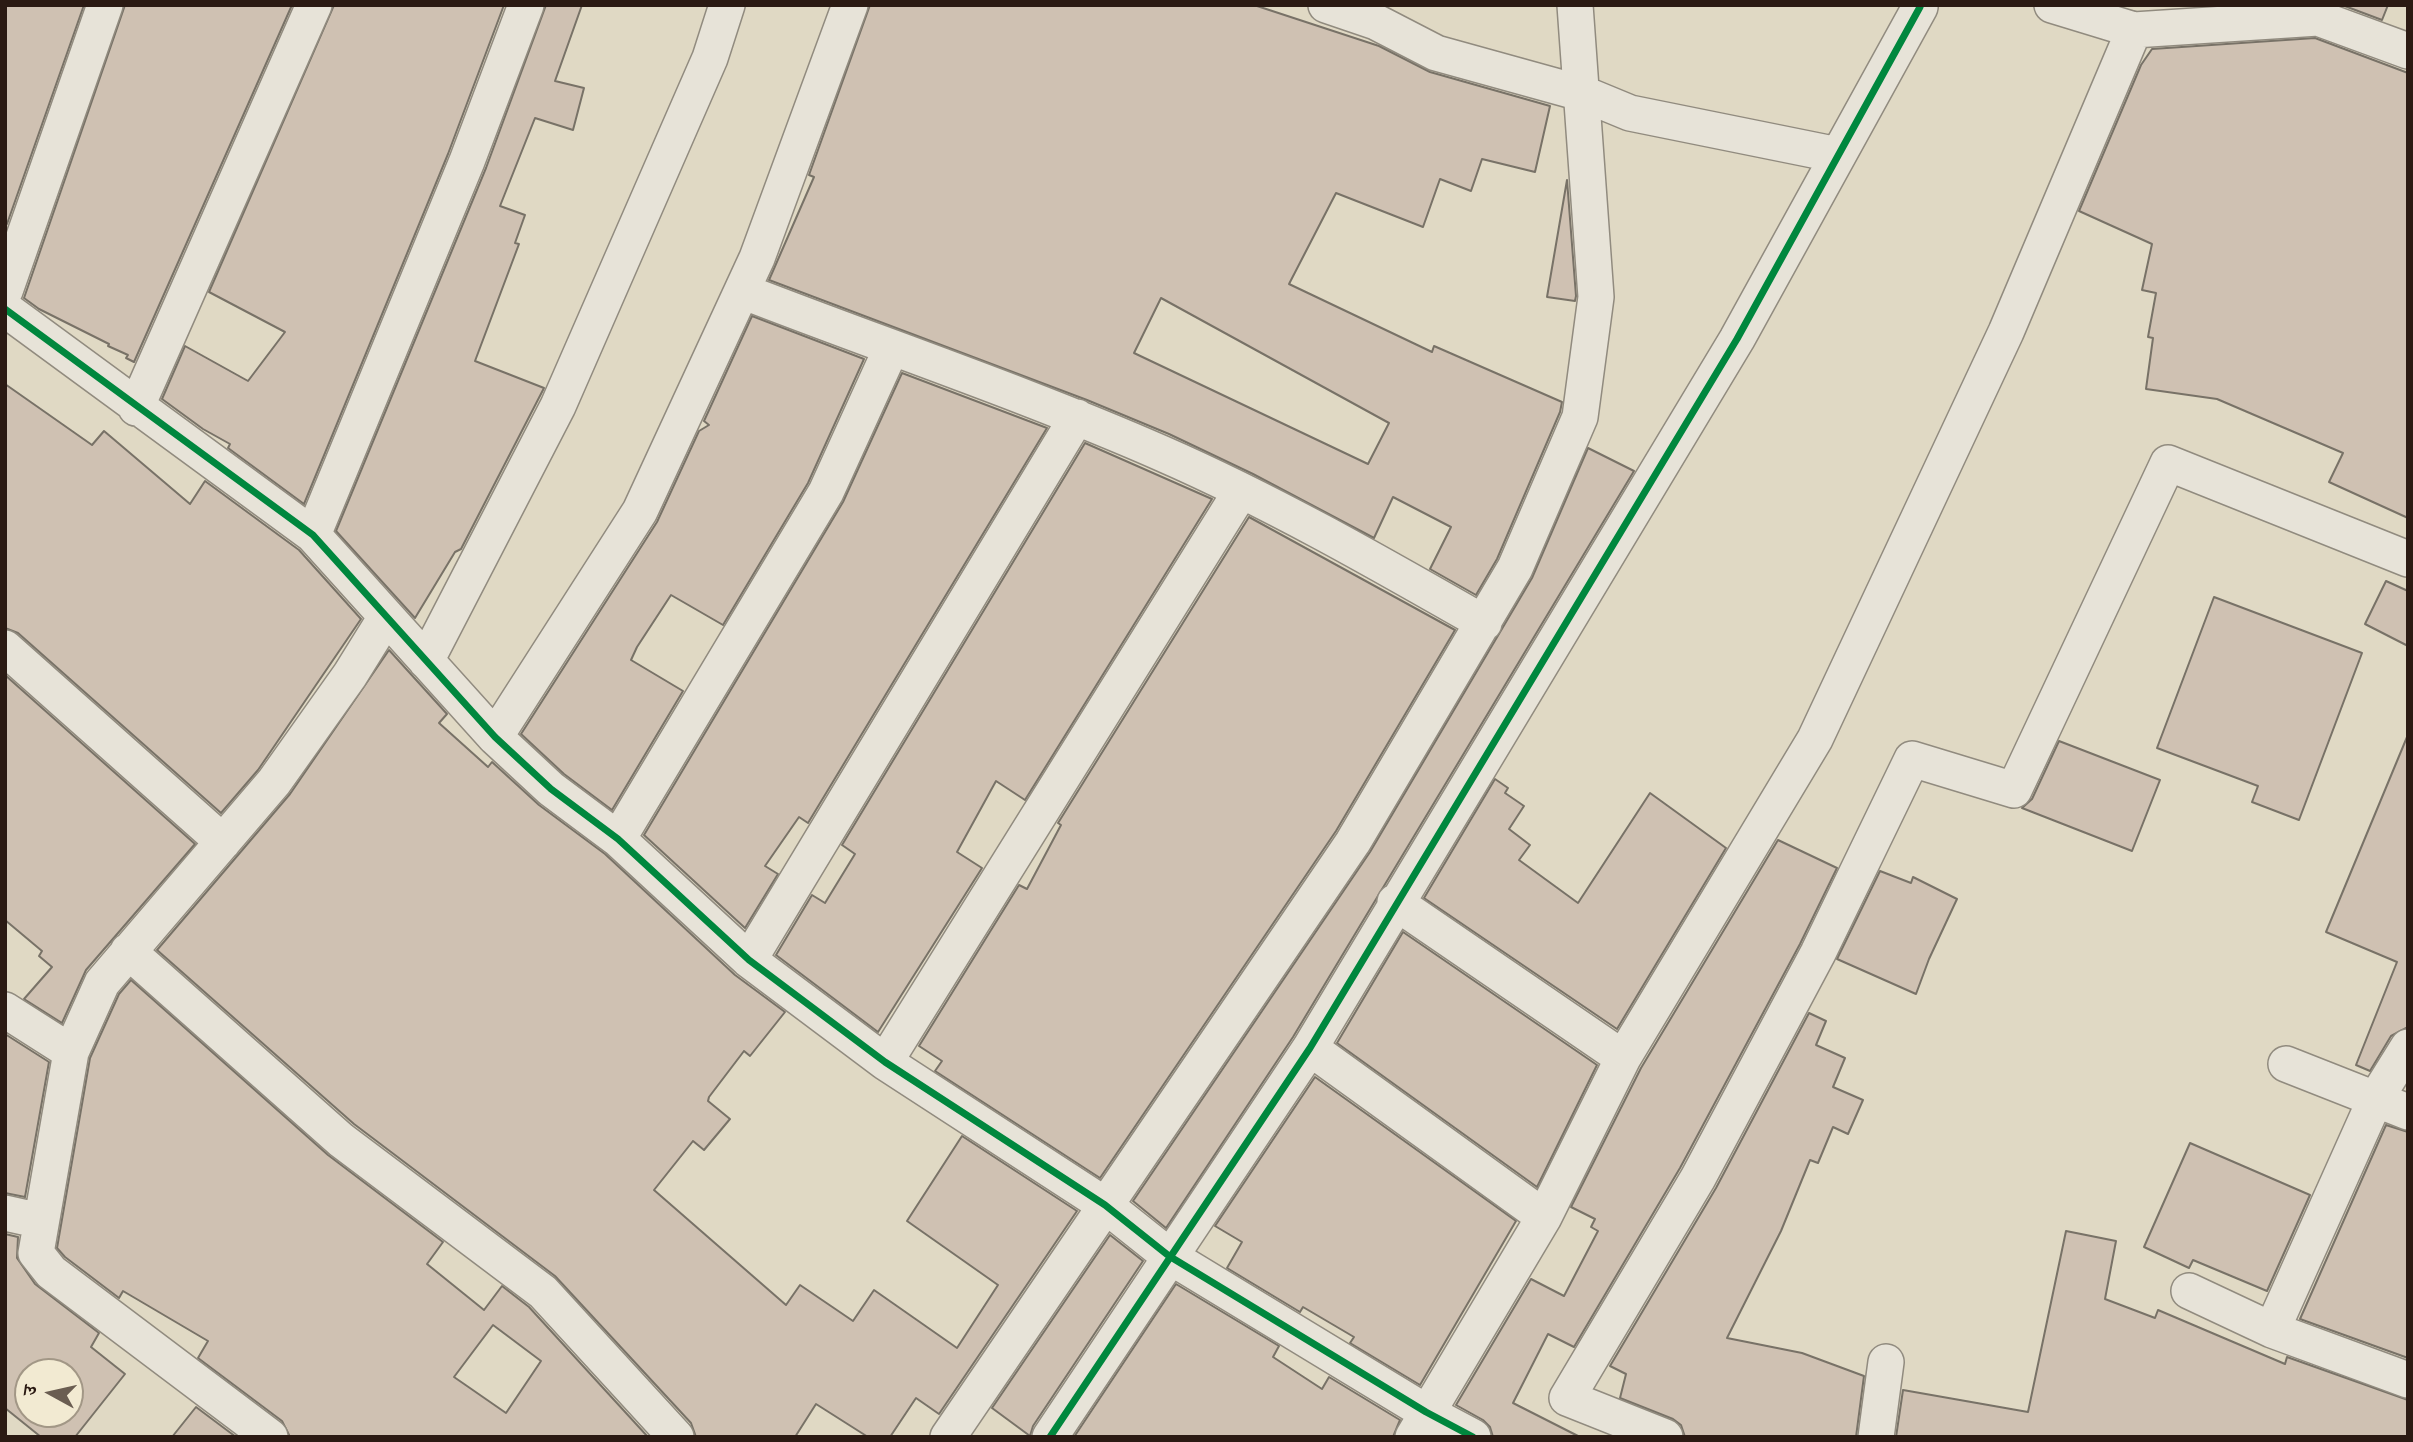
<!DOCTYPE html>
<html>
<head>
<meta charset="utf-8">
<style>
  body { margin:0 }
  #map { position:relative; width:2413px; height:1442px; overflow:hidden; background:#e0d9c4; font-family:"EB Garamond","Noto Serif Devanagari",serif }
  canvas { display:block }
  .frame { position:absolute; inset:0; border:7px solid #2b1a13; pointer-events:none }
  .north { position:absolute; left:14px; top:1358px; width:70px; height:70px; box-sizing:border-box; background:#f2ead2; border:2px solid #a29786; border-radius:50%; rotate:278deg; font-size:19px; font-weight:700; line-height:28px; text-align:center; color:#2b1a13 }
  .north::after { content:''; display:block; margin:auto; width:24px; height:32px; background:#6a5d51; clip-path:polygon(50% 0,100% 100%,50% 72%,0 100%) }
</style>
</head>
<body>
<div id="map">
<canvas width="2413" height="1442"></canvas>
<div class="frame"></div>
<div class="north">उ</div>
</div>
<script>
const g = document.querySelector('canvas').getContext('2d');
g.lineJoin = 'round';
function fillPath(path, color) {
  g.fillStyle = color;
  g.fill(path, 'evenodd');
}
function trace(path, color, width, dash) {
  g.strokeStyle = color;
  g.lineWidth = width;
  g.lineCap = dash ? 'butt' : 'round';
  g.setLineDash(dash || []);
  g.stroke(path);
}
const building = new Path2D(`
  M 5,5 L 84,5 L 7,224 L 5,224 Z
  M 125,5 L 292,5 L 134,362 L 126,358 L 128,355 L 108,346 L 109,344 L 39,309 L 24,298 Z
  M 334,5 L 504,5 L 448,154 L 304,504 L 228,448 L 230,444 L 203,429 L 162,399 L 185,346 L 248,381 L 285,332 L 209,292 Z
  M 546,5 L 582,5 L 555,81 L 584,88 L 573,130 L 535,118 L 500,206 L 525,215 L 515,243 L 519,244 L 475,361 L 544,388 L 461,549 L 455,552 L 415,618 L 336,531 L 486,168 Z
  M 870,5 L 1254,5 L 1379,46 L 1430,72 L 1550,106 L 1535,172 L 1482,159 L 1471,191 L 1440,179 L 1423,227 L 1336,193 L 1289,284 L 1432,352 L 1434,346 L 1562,402 L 1560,412 L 1497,559 L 1476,595 L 1430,569 L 1451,527 L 1393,497 L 1374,538 L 1253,474 L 1169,434 L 1087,400 L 769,280 L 814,177 L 809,175 ZM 1161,298 L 1389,423 L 1368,464 L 1134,353 Z
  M 2342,5 L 2388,5 L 2382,20 Z
  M 2315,38 L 2408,73 L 2408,518 L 2329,482 L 2343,453 L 2217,399 L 2146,389 L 2153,338 L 2148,337 L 2156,293 L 2142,290 L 2152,244 L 2079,211 L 2141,65 L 2152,49 Z
  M 1567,180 L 1576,296 L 1575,301 L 1547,297 Z
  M 752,316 L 864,359 L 808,483 L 723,625 L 671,595 L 637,647 L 631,660 L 683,691 L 612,810 L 564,774 L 521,734 L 657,522 L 699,431 L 709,425 L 704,421 Z
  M 902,373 L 1047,428 L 808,823 L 799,817 L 765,866 L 778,874 L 745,928 L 644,835 L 843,502 Z
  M 5,384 L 92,445 L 104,431 L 190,504 L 205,481 L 299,550 L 361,619 L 258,770 L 221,813 L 18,633 L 5,628 Z
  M 1085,443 L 1212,499 L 1025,800 L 996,781 L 957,852 L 982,868 L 878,1032 L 776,955 L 812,895 L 825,903 L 855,854 L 842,845 Z
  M 1588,448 L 1634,471 L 1293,1037 L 1166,1228 L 1133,1201 L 1370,852 L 1532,578 Z
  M 1249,517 L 1455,630 L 1336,831 L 1100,1178 L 935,1071 L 942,1061 L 919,1046 L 1019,885 L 1027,889 L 1061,825 L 1058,823 Z
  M 2386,581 L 2408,591 L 2408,646 L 2365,624 Z
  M 2214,597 L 2362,653 L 2299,820 L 2252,802 L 2258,786 L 2157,748 Z
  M 389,650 L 447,714 L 439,723 L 488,767 L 492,762 L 539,805 L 605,854 L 735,975 L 785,1012 L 750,1056 L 744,1051 L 709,1097 L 708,1101 L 730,1119 L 704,1150 L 693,1141 L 654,1190 L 786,1305 L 800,1285 L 853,1321 L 874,1290 L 957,1348 L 998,1285 L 907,1221 L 962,1136 L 1077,1211 L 939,1414 L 916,1398 L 890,1437 L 868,1437 L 816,1404 L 795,1437 L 696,1437 L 691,1423 L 555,1276 L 354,1124 L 157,950 L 290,794 Z
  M 5,675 L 195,844 L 86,970 L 62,1023 L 24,999 L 52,967 L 39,956 L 42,951 L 5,920 Z
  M 2407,737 L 2408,1027 L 2391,1036 L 2370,1071 L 2356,1065 L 2397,962 L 2326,932 Z
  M 2059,741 L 2160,780 L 2132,851 L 2022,808 L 2032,799 Z
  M 1495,779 L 1508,788 L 1505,793 L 1524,806 L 1509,829 L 1530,845 L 1519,860 L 1578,903 L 1650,793 L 1726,848 L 1617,1029 L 1424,898 Z
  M 1778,840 L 1837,868 L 1800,944 L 1680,1168 L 1574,1347 L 1548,1334 L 1513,1403 L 1580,1437 L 1493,1437 L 1490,1427 L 1483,1420 L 1456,1405 L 1531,1279 L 1564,1296 L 1598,1231 L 1591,1227 L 1595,1219 L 1571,1207 L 1641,1068 Z
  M 1880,871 L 1911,883 L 1913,877 L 1957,899 L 1929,959 L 1916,994 L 1837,959 Z
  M 1403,932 L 1597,1065 L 1537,1187 L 1337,1043 Z
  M 131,980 L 328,1155 L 443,1242 L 427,1264 L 484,1310 L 502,1286 L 529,1307 L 648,1437 L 290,1437 L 282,1421 L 198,1358 L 208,1341 L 123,1291 L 119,1298 L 65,1257 L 57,1248 L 90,1058 L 119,994 ZM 493,1325 L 541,1361 L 506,1413 L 454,1377 Z
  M 1809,1013 L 1826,1021 L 1816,1045 L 1845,1058 L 1833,1087 L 1863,1100 L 1848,1134 L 1833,1127 L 1818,1163 L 1810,1160 L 1781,1231 L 1727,1338 L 1802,1353 L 1864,1376 L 1856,1437 L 1685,1437 L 1681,1425 L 1673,1419 L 1620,1398 L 1626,1374 L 1610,1366 L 1716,1188 Z
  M 5,1034 L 49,1062 L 25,1197 L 5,1193 Z
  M 1315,1077 L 1516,1221 L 1420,1385 L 1350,1343 L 1354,1337 L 1303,1307 L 1300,1312 L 1227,1268 L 1242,1242 L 1215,1226 Z
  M 2386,1125 L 2408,1132 L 2408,1358 L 2300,1319 Z
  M 2190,1143 L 2310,1195 L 2267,1291 L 2193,1260 L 2189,1268 L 2144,1247 Z
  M 2066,1231 L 2116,1241 L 2105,1299 L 2155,1318 L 2158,1310 L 2285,1364 L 2287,1357 L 2408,1400 L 2408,1437 L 1896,1437 L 1903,1390 L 2028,1412 Z
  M 5,1234 L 18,1237 L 17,1258 L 35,1284 L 99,1333 L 91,1347 L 125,1374 L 75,1437 L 41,1437 L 5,1408 ZM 28,1372 L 70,1372 L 70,1414 L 28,1414 Z
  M 1110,1235 L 1143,1261 L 1033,1426 L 1030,1436 L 992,1408 Z
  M 1176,1284 L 1279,1346 L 1273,1357 L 1322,1389 L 1329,1377 L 1400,1420 L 1393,1437 L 1074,1437 Z
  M 196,1407 L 236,1437 L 172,1437 Z`);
const minor = new Path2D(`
  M 1326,5 L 1376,22 L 1436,53 L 1584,94 L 1630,113 L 1838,155
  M 2304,5 L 2318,18 L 2408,51
  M 2134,30 L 2318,18
  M 5,291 L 105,5
  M 742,291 C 881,345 1024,393 1161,453 C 1273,502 1379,563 1484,623
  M 5,309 L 313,535 L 495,737 L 551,789 L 618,839 L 749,960 L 885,1062 L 1105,1205 L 1169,1256 L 1426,1412 L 1473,1437
  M 136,408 L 314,5
  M 313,535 L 467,161 L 526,5
  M 5,648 L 223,842
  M 426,661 L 558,406 L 710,58 L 727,5
  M 495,737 L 640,511 L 757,258 L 850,5
  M 618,839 L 826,492 L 891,349
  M 1395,902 L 1623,1058
  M 128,951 L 341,1140 L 543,1292 L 676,1437
  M 749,960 L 1077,417
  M 5,1010 L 71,1052
  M 1310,1048 L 1544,1217
  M 885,1062 L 1241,491
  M 2286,1064 L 2408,1112
  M 5,1213 L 41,1221
  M 2189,1291 L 2272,1330 L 2408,1380
  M 2272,1330 L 2375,1100 L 2408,1047
  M 270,1437 L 51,1272 L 36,1253 L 71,1052 L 102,983 L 274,782 L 350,675 L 386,617
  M 948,1437 L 1353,842 L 1515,568 L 1580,417 L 1596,297 L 1575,5
  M 1050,1437 L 1310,1048 L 1737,339 L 1920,7
  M 1413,1437 L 1544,1217 L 1623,1058 L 1815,739 L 2006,332 L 2134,30 L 2052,5
  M 1665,1437 L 1567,1398 L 1698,1178 L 1818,953 L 1912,759 L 2014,790 L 2168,463 L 2408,559
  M 1876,1437 L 1886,1362`);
const cycleway = new Path2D(`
  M 5,309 L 313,535 L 495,737 L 551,789 L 618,839 L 749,960 L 885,1062 L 1105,1205 L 1169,1256 L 1426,1412 L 1473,1437
  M 1050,1437 L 1310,1048 L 1737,339 L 1920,7`);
fillPath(building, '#cfc1b2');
trace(building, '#787267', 2);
trace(minor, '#918b7f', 38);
trace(minor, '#e7e3d8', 35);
trace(cycleway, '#00873e', 7);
</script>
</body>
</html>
